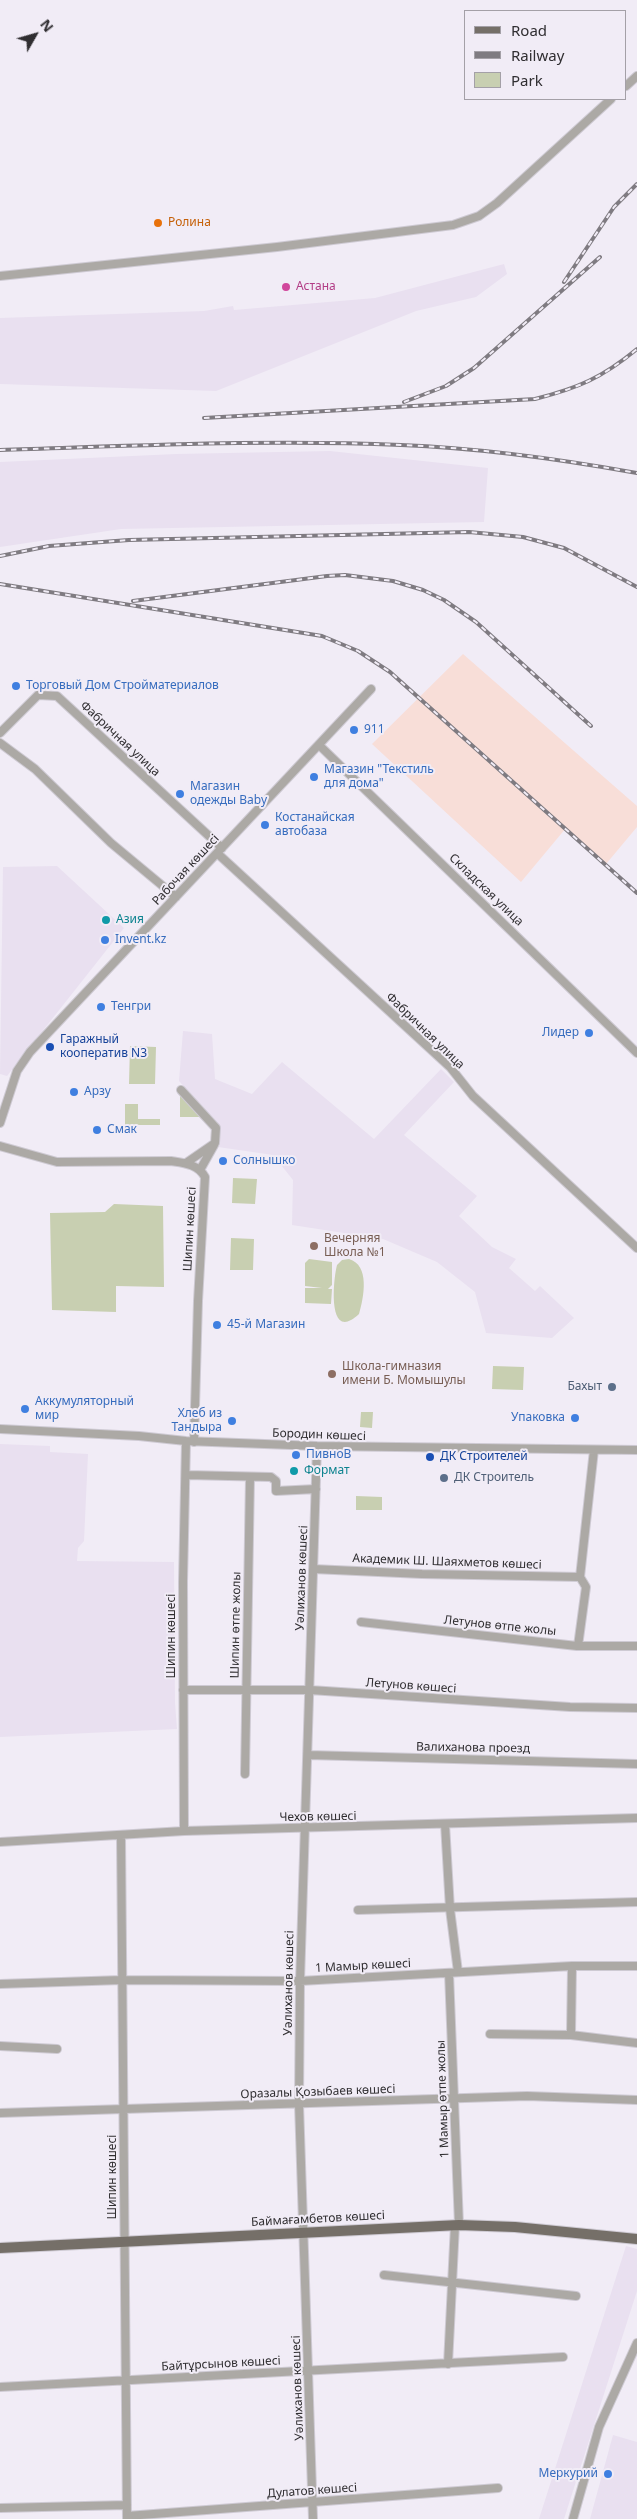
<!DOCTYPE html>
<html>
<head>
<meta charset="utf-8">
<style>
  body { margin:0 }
  #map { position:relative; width:637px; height:2519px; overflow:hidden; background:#f1ecf6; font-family:"Noto Sans",sans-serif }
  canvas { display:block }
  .legend { position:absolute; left:464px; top:10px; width:162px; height:90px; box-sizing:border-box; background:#f1ecf6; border:1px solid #a4a0a7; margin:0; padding:6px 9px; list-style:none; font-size:15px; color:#302e31 }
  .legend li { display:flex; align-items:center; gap:10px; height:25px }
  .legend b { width:25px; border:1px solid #a4a0a7 }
  .north { position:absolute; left:10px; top:10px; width:50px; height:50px; -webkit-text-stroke:4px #f1ecf6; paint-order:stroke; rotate:52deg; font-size:14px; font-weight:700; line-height:20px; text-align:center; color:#302e31 }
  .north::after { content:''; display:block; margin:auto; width:18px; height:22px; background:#302e31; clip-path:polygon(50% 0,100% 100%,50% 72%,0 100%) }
</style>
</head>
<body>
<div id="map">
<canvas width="637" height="2519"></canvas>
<ul class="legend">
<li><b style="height:6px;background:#756f68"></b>Road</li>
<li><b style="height:6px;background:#7f7b81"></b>Railway</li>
<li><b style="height:14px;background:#c8cfb1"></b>Park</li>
</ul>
<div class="north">N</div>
</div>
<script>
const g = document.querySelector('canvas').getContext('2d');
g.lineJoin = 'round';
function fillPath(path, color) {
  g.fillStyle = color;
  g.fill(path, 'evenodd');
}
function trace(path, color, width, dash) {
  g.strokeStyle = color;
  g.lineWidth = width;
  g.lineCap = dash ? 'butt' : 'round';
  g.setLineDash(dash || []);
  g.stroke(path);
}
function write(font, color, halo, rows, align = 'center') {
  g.font = font + ' "Noto Sans",sans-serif';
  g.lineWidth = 4;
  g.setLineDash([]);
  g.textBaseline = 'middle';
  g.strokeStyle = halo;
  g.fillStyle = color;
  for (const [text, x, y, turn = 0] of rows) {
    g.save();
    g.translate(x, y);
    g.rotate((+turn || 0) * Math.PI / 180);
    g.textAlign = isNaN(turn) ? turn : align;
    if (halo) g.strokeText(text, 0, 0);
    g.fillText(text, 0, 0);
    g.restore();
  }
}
const commercial = new Path2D(`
  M 463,654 L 637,806 L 637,827 L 606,864 L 566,828 L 521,882 L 372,744 Z`);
const built = new Path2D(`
  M 504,264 L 507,274 L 476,297 L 416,311 L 216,391 L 0,384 L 0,318 L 204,311 L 233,306 L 234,310 L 375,298 Z
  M 330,451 L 488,468 L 484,522 L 121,529 L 0,547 L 0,462 L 176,454 Z
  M 57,866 L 124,928 L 7,1076 L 0,1074 L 3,867 Z
  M 183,1031 L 212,1034 L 215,1079 L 252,1094 L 282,1062 L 374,1139 L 441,1069 L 454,1082 L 404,1135 L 477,1196 L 459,1216 L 492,1247 L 516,1259 L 509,1268 L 535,1291 L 540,1286 L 574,1318 L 552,1338 L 486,1333 L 475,1292 L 437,1262 L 383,1239 L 292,1225 L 293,1180 L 273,1155 L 218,1147 L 217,1122 L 179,1081 Z
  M 0,1444 L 50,1446 L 50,1452 L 88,1454 L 84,1541 L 78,1548 L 77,1561 L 174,1562 L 175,1703 L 177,1729 L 0,1737 Z
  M 626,2246 L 637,2249 L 637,2291 L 564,2519 L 539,2519 Z
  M 613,2435 L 637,2442 L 637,2519 L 590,2519 Z`);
const green = new Path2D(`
  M 130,1046 L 156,1047 L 155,1084 L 129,1084 Z
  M 180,1091 L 203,1117 L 180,1117 Z
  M 125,1104 L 138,1104 L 138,1119 L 160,1119 L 160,1125 L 125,1125 Z
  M 233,1178 L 257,1179 L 255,1204 L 232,1203 Z
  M 114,1204 L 163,1206 L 164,1287 L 116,1286 L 116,1312 L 52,1310 L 50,1213 L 105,1212 Z
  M 231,1238 L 254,1239 L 253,1270 L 230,1270 Z
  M 309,1259 L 332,1262 L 332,1285 L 328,1289 L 332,1289 L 331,1304 L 305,1303 L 305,1288 L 322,1288 L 305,1286 L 305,1263 Z
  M 349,1259 C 370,1265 364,1297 359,1314 C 327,1344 333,1280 337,1265 L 342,1260 Z
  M 493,1366 L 524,1367 L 523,1390 L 492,1389 Z
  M 361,1412 L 373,1412 L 372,1428 L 360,1427 Z
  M 356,1496 L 382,1497 L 382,1510 L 356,1510 Z`);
const minor = new Path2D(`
  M 626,86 L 637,76
  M 0,276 L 277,247 L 453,225 L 479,216 L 497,203 L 611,99
  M 0,733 L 38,695 L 57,696 L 222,848
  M 0,743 L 35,769 L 111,843 L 176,897
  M 319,745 L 637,1053
  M 217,853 L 450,1067 L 473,1096 L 637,1248
  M 181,1090 L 216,1128 L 215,1143 L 186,1163
  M 0,1123 L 17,1071 L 30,1052 L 371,689
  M 0,1146 L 57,1162 L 171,1161 C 184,1163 198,1164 205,1177 L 198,1301 L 194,1442
  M 200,1170 L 214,1145
  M 0,1429 L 139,1436 L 186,1441 L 317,1446 L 637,1450
  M 187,1475 L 271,1477 L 276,1481 L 276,1491 L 316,1489
  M 313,1569 L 422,1574 L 580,1577
  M 361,1622 L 577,1646 L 637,1646
  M 578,1646 L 586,1587 L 580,1577 L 594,1450
  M 183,1690 L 310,1690 L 570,1707 L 637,1708
  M 308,1755 L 637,1764
  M 245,1774 L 250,1477
  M 445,1824 L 450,1909 L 458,1972
  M 184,1831 L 183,1582 L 186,1441
  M 121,1836 L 127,2519
  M 0,1842 L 184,1831 L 637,1818
  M 358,1910 L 637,1902
  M 449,1973 L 459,2225
  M 0,1984 L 122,1980 L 300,1981 L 572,1966 L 637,1966
  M 490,2034 L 571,2035 L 637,2043
  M 571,2035 L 572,1966
  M 0,2046 L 57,2049
  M 0,2113 L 527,2096 L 637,2100
  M 384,2275 L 576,2296
  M 448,2364 L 455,2225
  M 0,2387 L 563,2357
  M 0,2508 L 127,2505
  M 127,2516 L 498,2488
  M 313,2519 L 299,2104 L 300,1981 L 317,1446
  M 573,2519 L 599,2427 L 637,2343`);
const major = new Path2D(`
  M 0,2248 L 459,2225 L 515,2227 L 637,2239`);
const rail = new Path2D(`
  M 564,282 L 614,207 L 637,184
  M 404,402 L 446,386 L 474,368 L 600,257
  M 204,418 L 535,399 C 578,388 602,378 637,349
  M 0,450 C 133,446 267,439 401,445 C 480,448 559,459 637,473
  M 0,556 L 49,546 L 129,540 L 469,532 L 523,537 L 564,548 L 637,587
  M 0,584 L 322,636 L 358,651 L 390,672 L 637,893
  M 133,601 L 327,576 L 345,575 L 393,581 L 423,590 L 444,600 L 476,622 L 591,726`);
const markers = [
  [158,223,5,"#e8710a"],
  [286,287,5,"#d1479c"],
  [16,686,5,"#3f7fe0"],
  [354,730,5,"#3f7fe0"],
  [314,777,5,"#3f7fe0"],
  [180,794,5,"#3f7fe0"],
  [265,825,5,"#3f7fe0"],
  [106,920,5,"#0f9aa8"],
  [105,940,5,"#3f7fe0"],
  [101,1007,5,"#3f7fe0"],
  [589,1033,5,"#3f7fe0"],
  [50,1047,5,"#1a4fb4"],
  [74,1092,5,"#3f7fe0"],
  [97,1130,5,"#3f7fe0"],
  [223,1161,5,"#3f7fe0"],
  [314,1246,5,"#8d6e63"],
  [217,1325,5,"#3f7fe0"],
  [332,1374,5,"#8d6e63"],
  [612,1387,5,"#5c6f8a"],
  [25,1409,5,"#3f7fe0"],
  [575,1418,5,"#3f7fe0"],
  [232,1421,5,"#3f7fe0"],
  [296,1455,5,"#3f7fe0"],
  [430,1457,5,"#1a4fb4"],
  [294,1471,5,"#0f9aa8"],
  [444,1478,5,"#5c6f8a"],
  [608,2474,5,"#3f7fe0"]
];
const foodNames = [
  ["Ролина",168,223]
];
const hotelNames = [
  ["Астана",296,287]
];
const shopNames = [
  ["Торговый Дом Стройматериалов",26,686],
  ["911",364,730],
  ["Магазин \"Текстиль",324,770],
  ["для дома\"",324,784],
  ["Магазин",190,787],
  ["одежды Baby",190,801],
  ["Костанайская",275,818],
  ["автобаза",275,832],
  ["Invent.kz",115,940],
  ["Тенгри",111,1007],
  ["Лидер",579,1033,"right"],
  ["Арзу",84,1092],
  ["Смак",107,1130],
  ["Солнышко",233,1161],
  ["45-й Магазин",227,1325],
  ["Аккумуляторный",35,1402],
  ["мир",35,1416],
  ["Хлеб из",222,1414,"right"],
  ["Тандыра",222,1428,"right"],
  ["Упаковка",565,1418,"right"],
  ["ПивноВ",306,1455],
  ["Меркурий",598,2474,"right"]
];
const streetNames = [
  ["Фабричная улица",120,739,43],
  ["Рабочая көшесі",186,870,-47],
  ["Складская улица",486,890,44],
  ["Фабричная улица",425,1031,44],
  ["Шипин көшесі",190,1229,-87],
  ["Бородин көшесі",319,1435,2],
  ["Академик Ш. Шаяхметов көшесі",447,1562,2],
  ["Уәлиханов көшесі",302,1578,-88],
  ["Шипин өтпе жолы",236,1625,-89],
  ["Летунов өтпе жолы",500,1626,6],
  ["Шипин көшесі",172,1636,-90],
  ["Летунов көшесі",411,1686,4],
  ["Валиханова проезд",473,1748,1],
  ["Чехов көшесі",318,1817,-1],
  ["1 Мамыр көшесі",363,1966,-3],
  ["Уәлиханов көшесі",289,1983,-89],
  ["Оразалы Қозыбаев көшесі",318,2092,-2],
  ["1 Мамыр өтпе жолы",443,2099,-92],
  ["Шипин көшесі",113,2177,-90],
  ["Баймағамбетов көшесі",318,2219,-3],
  ["Байтұрсынов көшесі",221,2364,-3],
  ["Уәлиханов көшесі",298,2388,-92],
  ["Дулатов көшесі",312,2491,-4]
];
const cultureNames = [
  ["Азия",116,920],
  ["Формат",304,1471]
];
const transitNames = [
  ["Гаражный",60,1040],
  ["кооператив N3",60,1054],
  ["ДК Строителей",440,1457]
];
const educationNames = [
  ["Вечерняя",324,1239],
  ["Школа №1",324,1253],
  ["Школа-гимназия",342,1367],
  ["имени Б. Момышулы",342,1381]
];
const serviceNames = [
  ["Бахыт",602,1387],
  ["ДК Строитель",454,1478,"left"]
];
fillPath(commercial, '#f8ded8');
fillPath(built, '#e9e0f0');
fillPath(green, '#c8cfb1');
trace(minor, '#cecad3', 10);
trace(major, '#cecad3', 12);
trace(minor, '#aca9a5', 8);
trace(major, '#756f68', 10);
trace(rail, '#7f7b81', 4);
trace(rail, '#f1ecf6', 2, [5.5]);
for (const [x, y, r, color] of markers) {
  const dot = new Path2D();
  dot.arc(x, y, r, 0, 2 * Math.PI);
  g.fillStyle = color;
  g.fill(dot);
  trace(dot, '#f1ecf6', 2);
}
write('12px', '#c56008', '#f1ecf6', foodNames, 'left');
write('12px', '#b23c85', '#f1ecf6', hotelNames, 'left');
write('12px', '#366cbe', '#f1ecf6', shopNames, 'left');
write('12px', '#302e31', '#f1ecf6', streetNames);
write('12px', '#0d838f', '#f1ecf6', cultureNames, 'left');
write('12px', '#164399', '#f1ecf6', transitNames, 'left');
write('12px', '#785e54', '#f1ecf6', educationNames, 'left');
write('12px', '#4e5e75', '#f1ecf6', serviceNames, 'right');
</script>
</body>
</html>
